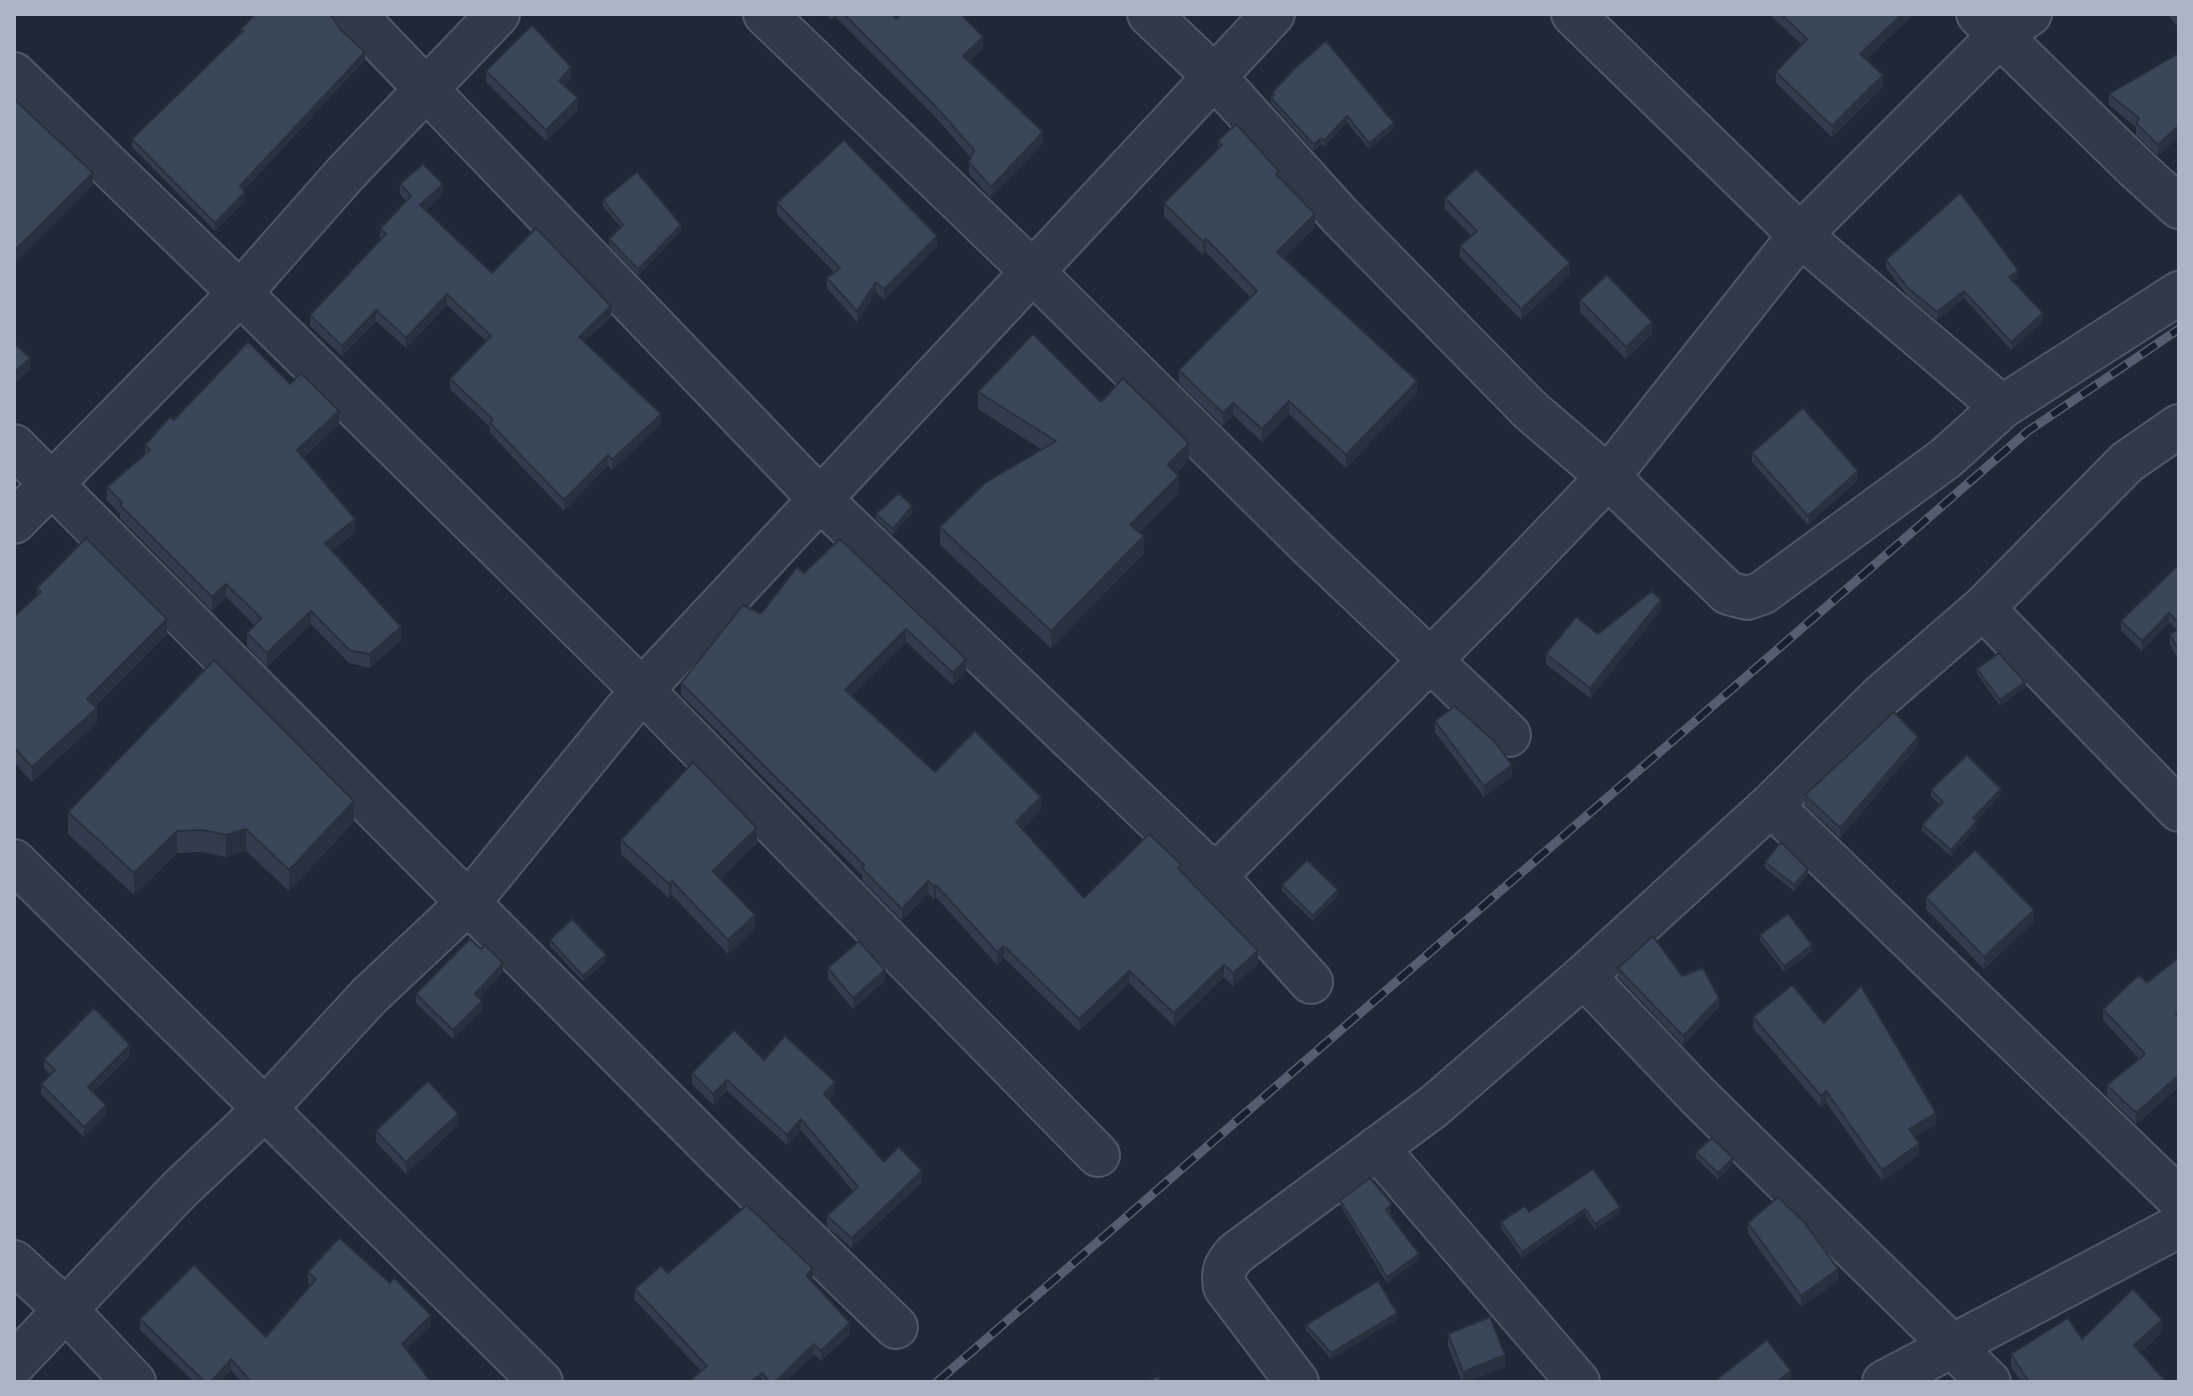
<!DOCTYPE html>
<html>
<head>
<meta charset="utf-8">
<style>
  body { margin:0 }
  #map { position:relative; width:2193px; height:1396px; overflow:hidden; background:#1e2937; font-family:"Work Sans",sans-serif }
  canvas { display:block }
  .frame { position:absolute; inset:0; border:16px solid #abb5c5; pointer-events:none }
</style>
</head>
<body>
<div id="map">
<canvas width="2193" height="1396"></canvas>
<div class="frame"></div>
</div>
<script>
const g = document.querySelector('canvas').getContext('2d');
g.lineJoin = 'round';
function trace(path, color, width, dash) {
  g.strokeStyle = color;
  g.lineWidth = width;
  g.lineCap = dash ? 'butt' : 'round';
  g.setLineDash(dash || []);
  g.stroke(path);
}
function fillPath(path, color) {
  g.fillStyle = color;
  g.fill(path, 'evenodd');
}
const street = new Path2D(`
  M 354,14 L 821,500 L 1215,876 L 1311,982
  M 765,14 L 1033,272 L 1311,547 L 1509,735
  M 1149,14 L 1213,75 L 1340,216 L 1530,410 L 1608,477 L 1728,593 L 1747,598 L 1762,593 L 1946,458 L 2002,407 L 2179,293
  M 1573,14 L 1800,235 L 2002,407
  M 1978,14 L 2138,170 L 2179,207
  M 14,74 L 240,293 L 642,690 L 1098,1155
  M 14,446 L 723,1159 L 896,1327
  M 14,522 L 240,293 L 346,173 L 498,14
  M 1983,608 L 2179,810
  M 1771,805 L 2179,1199
  M 14,861 L 541,1382
  M 1215,876 L 1494,596 L 1608,477 L 1800,235 L 2000,35 L 2030,14
  M 1584,976 L 1698,1096 L 1989,1382
  M 1377,1148 L 1578,1382
  M 14,1262 L 66,1310 L 134,1382
  M 14,1364 L 179,1190 L 265,1109 L 369,996 L 469,902 L 642,690 L 1273,14
  M 1297,1382 L 1225,1287 C 1222,1272 1225,1265 1236,1253 L 1433,1107 L 1584,976 L 1771,805 L 1879,698 L 1983,608 L 2127,462 L 2179,426
  M 1884,1382 L 2179,1226`);
const rail = new Path2D(`
  M 937,1382 L 2028,431 L 2179,329`);
const wall = new Path2D(`
  M 826,14 L 892,14 L 896,19 L 983,48 L 969,62 L 1043,143 L 991,198 L 969,174 L 969,162 L 971,158 L 939,121 L 835,16 L 831,20 Z
  M 1769,14 L 1914,14 L 1866,59 L 1883,87 L 1832,137 L 1776,83 L 1776,72 L 1802,45 Z
  M 2167,14 L 2179,14 L 2179,28 Z
  M 241,29 L 365,60 L 244,190 L 245,200 L 215,231 L 132,147 L 132,139 L 241,34 Z
  M 2179,53 L 2179,136 L 2158,156 L 2136,135 L 2136,127 L 2109,105 L 2109,94 Z
  M 486,71 L 571,78 L 564,86 L 578,110 L 546,141 L 486,82 Z
  M 1272,93 L 1394,128 L 1369,149 L 1347,122 L 1324,147 L 1321,144 L 1314,151 L 1271,103 Z
  M 14,99 L 93,184 L 16,261 L 14,258 Z
  M 1218,141 L 1279,177 L 1315,227 L 1283,258 L 1417,393 L 1346,468 L 1289,414 L 1262,442 L 1233,415 L 1223,426 L 1179,383 L 1179,370 L 1250,297 L 1206,252 L 1203,255 L 1164,216 L 1164,203 L 1218,149 Z
  M 400,184 L 443,194 L 426,210 L 492,273 L 611,317 L 584,342 L 661,424 L 612,470 L 608,465 L 564,511 L 490,433 L 490,427 L 450,389 L 450,379 L 486,341 L 447,305 L 406,348 L 376,321 L 342,356 L 310,326 L 310,315 L 380,240 L 380,229 L 406,201 L 400,194 Z
  M 1445,198 L 1570,274 L 1521,320 L 1460,257 L 1460,246 L 1471,236 L 1445,209 Z
  M 603,200 L 681,231 L 638,275 L 609,245 L 609,239 L 621,228 L 603,206 Z
  M 777,203 L 937,246 L 884,300 L 876,292 L 857,322 L 827,288 L 827,278 L 834,272 L 777,214 Z
  M 1886,260 L 2018,278 L 2013,281 L 2043,321 L 2011,350 L 1964,298 L 1937,320 L 1908,296 L 1886,268 Z
  M 1580,300 L 1652,333 L 1626,359 L 1580,312 Z
  M 290,384 L 339,424 L 303,458 L 355,532 L 332,551 L 401,640 L 370,668 L 349,663 L 311,624 L 267,667 L 247,646 L 247,633 L 254,625 L 226,597 L 212,611 L 120,518 L 120,514 L 107,500 L 107,487 L 145,454 L 145,445 L 174,420 Z
  M 978,392 L 1101,402 L 1189,460 L 1176,473 L 1179,493 L 1139,533 L 1144,553 L 1051,648 L 940,545 L 940,527 L 1042,450 L 978,409 Z
  M 1752,453 L 1858,480 L 1808,525 L 1752,462 Z
  M 912,512 L 893,535 L 876,519 L 876,514 Z
  M 840,539 L 966,671 L 953,685 L 906,642 L 851,696 L 935,772 L 1041,809 L 1022,829 L 1084,898 L 1182,872 L 1258,964 L 1233,986 L 1224,977 L 1174,1026 L 1129,983 L 1079,1031 L 1004,958 L 997,965 L 936,897 L 934,899 L 928,893 L 902,921 L 862,880 L 862,875 L 681,695 L 681,683 L 761,614 Z
  M 2179,568 L 2179,661 L 2170,644 L 2170,634 L 2177,630 L 2169,622 L 2142,651 L 2121,630 L 2121,621 Z
  M 37,588 L 167,634 L 95,706 L 97,723 L 32,782 L 14,762 L 14,617 L 37,596 Z
  M 1661,610 L 1590,698 L 1546,664 L 1546,654 Z
  M 1977,669 L 2025,687 L 2000,706 L 1977,674 Z
  M 1435,721 L 1512,776 L 1484,797 L 1435,732 Z
  M 1918,746 L 1840,838 L 1805,805 L 1805,795 Z
  M 1931,790 L 2001,794 L 1976,821 L 1977,827 L 1951,856 L 1922,831 L 1922,825 L 1940,805 L 1931,796 Z
  M 68,812 L 354,822 L 289,891 L 246,851 L 226,857 L 202,852 L 177,853 L 134,895 L 68,834 Z
  M 621,840 L 757,842 L 720,879 L 755,929 L 728,954 L 672,895 L 669,898 L 621,854 Z
  M 1765,862 L 1808,874 L 1794,891 L 1765,868 Z
  M 1282,885 L 1338,896 L 1313,921 L 1282,891 Z
  M 1926,897 L 2034,921 L 1984,969 L 1926,909 Z
  M 1760,935 L 1812,951 L 1784,972 L 1760,940 Z
  M 550,940 L 606,961 L 583,981 L 550,946 Z
  M 481,949 L 503,972 L 479,998 L 482,1010 L 453,1039 L 416,1003 L 416,994 Z
  M 2179,957 L 2179,1087 L 2136,1124 L 2107,1096 L 2107,1085 L 2139,1059 L 2103,1020 L 2103,1009 L 2147,983 Z
  M 828,968 L 885,981 L 853,1009 L 828,979 Z
  M 1618,968 L 1682,976 L 1719,1007 L 1683,1045 L 1618,977 Z
  M 1753,1017 L 1824,1023 L 1936,1124 L 1914,1137 L 1919,1155 L 1882,1181 L 1826,1102 L 1821,1107 L 1753,1028 Z
  M 130,1055 L 93,1092 L 106,1115 L 84,1137 L 41,1094 L 41,1084 L 50,1075 L 44,1068 L 44,1059 Z
  M 764,1060 L 835,1093 L 829,1099 L 884,1162 L 922,1182 L 852,1248 L 827,1227 L 827,1216 L 853,1191 L 801,1130 L 787,1145 L 727,1091 L 713,1105 L 692,1084 L 692,1073 Z
  M 458,1125 L 406,1174 L 376,1142 L 376,1131 Z
  M 1696,1152 L 1733,1164 L 1718,1179 L 1696,1158 Z
  M 1593,1169 L 1620,1213 L 1595,1229 L 1585,1214 L 1522,1258 L 1501,1228 L 1501,1222 L 1529,1212 Z
  M 1340,1200 L 1392,1210 L 1389,1213 L 1419,1259 L 1387,1283 L 1340,1205 Z
  M 1748,1223 L 1838,1280 L 1801,1307 L 1748,1234 Z
  M 308,1272 L 431,1326 L 406,1350 L 431,1382 L 241,1382 L 231,1370 L 220,1382 L 194,1382 L 140,1330 L 140,1319 L 266,1337 L 310,1285 L 308,1283 Z
  M 668,1273 L 813,1280 L 811,1281 L 850,1334 L 821,1361 L 814,1354 L 785,1382 L 690,1382 L 701,1371 L 635,1300 L 635,1289 Z
  M 1397,1319 L 1331,1359 L 1306,1330 L 1306,1325 Z
  M 2162,1332 L 2141,1352 L 2166,1382 L 2021,1382 L 2011,1367 L 2011,1354 L 2082,1339 Z
  M 1448,1334 L 1505,1367 L 1467,1382 L 1462,1382 L 1448,1346 Z`);
const shadedWall = new Path2D(`
  M 1902,14 L 1914,14 L 1860,65 L 1860,54 Z
  M 983,37 L 983,48 L 963,68 L 963,56 Z
  M 365,52 L 365,60 L 240,194 L 240,186 Z
  M 571,67 L 571,78 L 559,92 L 559,81 Z
  M 1883,75 L 1883,87 L 1832,137 L 1832,126 Z
  M 578,98 L 578,110 L 546,141 L 546,130 Z
  M 1347,116 L 1347,122 L 1324,147 L 1324,141 Z
  M 1394,123 L 1394,128 L 1369,149 L 1369,143 Z
  M 2179,125 L 2179,136 L 2158,156 L 2158,145 Z
  M 1043,132 L 1043,143 L 991,198 L 991,187 Z
  M 1321,138 L 1321,144 L 1314,151 L 1314,145 Z
  M 93,173 L 93,184 L 16,261 L 16,249 Z
  M 443,184 L 443,194 L 420,215 L 420,205 Z
  M 245,192 L 245,200 L 215,231 L 215,223 Z
  M 1315,214 L 1315,227 L 1277,264 L 1277,252 Z
  M 681,225 L 681,231 L 638,275 L 638,269 Z
  M 937,236 L 937,246 L 884,300 L 884,289 Z
  M 1206,239 L 1206,252 L 1203,255 L 1203,242 Z
  M 1570,263 L 1570,274 L 1521,320 L 1521,309 Z
  M 2018,270 L 2018,278 L 2009,284 L 2009,277 Z
  M 876,282 L 876,292 L 857,322 L 857,311 Z
  M 1964,291 L 1964,298 L 1937,320 L 1937,312 Z
  M 447,294 L 447,305 L 406,348 L 406,338 Z
  M 611,306 L 611,317 L 579,347 L 579,337 Z
  M 376,310 L 376,321 L 342,356 L 342,346 Z
  M 2043,313 L 2043,321 L 2011,350 L 2011,342 Z
  M 1652,322 L 1652,333 L 1626,359 L 1626,347 Z
  M 30,358 L 30,370 L 14,385 L 14,373 Z
  M 1417,381 L 1417,393 L 1346,468 L 1346,455 Z
  M 1289,401 L 1289,414 L 1262,442 L 1262,429 Z
  M 1233,403 L 1233,415 L 1223,426 L 1223,413 Z
  M 339,411 L 339,424 L 297,464 L 297,450 Z
  M 661,414 L 661,424 L 612,470 L 612,460 Z
  M 1189,443 L 1189,460 L 1168,482 L 1168,465 Z
  M 608,455 L 608,465 L 564,511 L 564,500 Z
  M 1858,471 L 1858,480 L 1808,525 L 1808,516 Z
  M 1179,476 L 1179,493 L 1130,542 L 1130,525 Z
  M 912,506 L 912,512 L 893,535 L 893,529 Z
  M 355,519 L 355,532 L 325,557 L 325,543 Z
  M 1144,536 L 1144,553 L 1051,648 L 1051,631 Z
  M 226,584 L 226,597 L 212,611 L 212,597 Z
  M 1661,600 L 1661,610 L 1590,698 L 1590,688 Z
  M 311,611 L 311,624 L 267,667 L 267,653 Z
  M 2169,613 L 2169,622 L 2142,651 L 2142,641 Z
  M 167,619 L 167,634 L 87,713 L 87,699 Z
  M 401,627 L 401,640 L 370,668 L 370,654 Z
  M 906,629 L 906,642 L 845,703 L 845,690 Z
  M 966,659 L 966,671 L 953,685 L 953,673 Z
  M 2025,682 L 2025,687 L 2000,706 L 2000,700 Z
  M 97,708 L 97,723 L 32,782 L 32,767 Z
  M 1918,737 L 1918,746 L 1840,838 L 1840,828 Z
  M 1512,765 L 1512,776 L 1484,797 L 1484,786 Z
  M 2001,789 L 2001,794 L 1973,824 L 1973,818 Z
  M 1041,797 L 1041,809 L 1016,834 L 1016,822 Z
  M 354,801 L 354,822 L 289,891 L 289,870 Z
  M 1977,821 L 1977,827 L 1951,856 L 1951,850 Z
  M 757,828 L 757,842 L 713,885 L 713,871 Z
  M 246,829 L 246,851 L 226,857 L 226,835 Z
  M 177,831 L 177,853 L 134,895 L 134,873 Z
  M 1808,869 L 1808,874 L 1794,891 L 1794,885 Z
  M 672,881 L 672,895 L 669,898 L 669,884 Z
  M 928,881 L 928,893 L 902,921 L 902,909 Z
  M 936,885 L 936,897 L 934,899 L 934,887 Z
  M 1338,890 L 1338,896 L 1313,921 L 1313,916 Z
  M 2034,910 L 2034,921 L 1984,969 L 1984,957 Z
  M 755,915 L 755,929 L 728,954 L 728,940 Z
  M 1812,945 L 1812,951 L 1784,972 L 1784,966 Z
  M 1004,946 L 1004,958 L 997,965 L 997,952 Z
  M 1258,951 L 1258,964 L 1233,986 L 1233,973 Z
  M 606,955 L 606,961 L 583,981 L 583,976 Z
  M 503,963 L 503,972 L 475,1003 L 475,994 Z
  M 1224,965 L 1224,977 L 1174,1026 L 1174,1013 Z
  M 885,970 L 885,981 L 853,1009 L 853,998 Z
  M 1129,971 L 1129,983 L 1079,1031 L 1079,1019 Z
  M 1719,998 L 1719,1007 L 1683,1045 L 1683,1036 Z
  M 482,1001 L 482,1010 L 453,1039 L 453,1030 Z
  M 130,1045 L 130,1055 L 88,1097 L 88,1087 Z
  M 2179,1075 L 2179,1087 L 2136,1124 L 2136,1113 Z
  M 727,1080 L 727,1091 L 713,1105 L 713,1094 Z
  M 835,1082 L 835,1093 L 824,1105 L 824,1094 Z
  M 1826,1091 L 1826,1102 L 1821,1107 L 1821,1096 Z
  M 106,1105 L 106,1115 L 84,1137 L 84,1127 Z
  M 1936,1113 L 1936,1124 L 1909,1140 L 1909,1129 Z
  M 458,1114 L 458,1125 L 406,1174 L 406,1162 Z
  M 801,1119 L 801,1130 L 787,1145 L 787,1135 Z
  M 1919,1144 L 1919,1155 L 1882,1181 L 1882,1170 Z
  M 1733,1158 L 1733,1164 L 1718,1179 L 1718,1173 Z
  M 922,1171 L 922,1182 L 852,1248 L 852,1238 Z
  M 1620,1207 L 1620,1213 L 1595,1229 L 1595,1224 Z
  M 1585,1209 L 1585,1214 L 1522,1258 L 1522,1252 Z
  M 1419,1254 L 1419,1259 L 1387,1283 L 1387,1277 Z
  M 813,1269 L 813,1280 L 806,1286 L 806,1275 Z
  M 1838,1269 L 1838,1280 L 1801,1307 L 1801,1296 Z
  M 1397,1313 L 1397,1319 L 1331,1359 L 1331,1353 Z
  M 431,1315 L 431,1326 L 402,1355 L 402,1344 Z
  M 2162,1320 L 2162,1332 L 2134,1358 L 2134,1345 Z
  M 850,1323 L 850,1334 L 821,1361 L 821,1351 Z
  M 814,1344 L 814,1354 L 785,1382 L 775,1382 Z
  M 1505,1355 L 1505,1367 L 1467,1382 L 1463,1382 L 1463,1372 Z
  M 231,1359 L 231,1370 L 220,1382 L 211,1382 Z
  M 1791,1371 L 1791,1382 L 1777,1382 Z
  M 762,1373 L 762,1382 L 751,1382 Z`);
const building = new Path2D(`
  M 256,14 L 330,14 L 341,30 L 365,52 L 240,186 L 245,192 L 215,223 L 132,139 L 243,31 L 241,29 Z
  M 844,14 L 892,14 L 896,19 L 901,14 L 961,14 L 983,37 L 963,56 L 1043,132 L 991,187 L 969,162 L 974,150 L 939,110 Z
  M 1781,14 L 1902,14 L 1860,54 L 1883,75 L 1832,126 L 1776,72 L 1807,39 Z
  M 532,25 L 571,67 L 559,81 L 578,98 L 546,130 L 486,71 Z
  M 1326,41 L 1394,123 L 1369,143 L 1347,116 L 1324,141 L 1321,138 L 1314,145 L 1271,98 L 1274,95 L 1272,93 L 1295,68 Z
  M 2179,53 L 2179,125 L 2158,145 L 2136,123 L 2139,118 L 2109,94 Z
  M 14,99 L 93,173 L 16,249 L 14,247 Z
  M 1236,124 L 1279,171 L 1276,174 L 1315,214 L 1277,252 L 1417,381 L 1346,455 L 1289,401 L 1262,429 L 1233,403 L 1223,413 L 1179,370 L 1257,291 L 1206,239 L 1203,242 L 1164,203 L 1222,145 L 1218,141 Z
  M 844,140 L 937,236 L 884,289 L 876,282 L 857,311 L 827,278 L 840,268 L 777,203 Z
  M 423,164 L 443,184 L 420,205 L 492,273 L 536,228 L 611,306 L 579,337 L 661,414 L 612,460 L 608,455 L 564,500 L 490,423 L 493,419 L 450,379 L 491,336 L 447,294 L 406,338 L 376,310 L 342,346 L 310,315 L 386,234 L 380,229 L 411,196 L 400,184 Z
  M 1476,169 L 1570,263 L 1521,309 L 1460,246 L 1477,231 L 1445,198 Z
  M 637,172 L 681,225 L 638,269 L 609,239 L 623,225 L 603,200 Z
  M 1960,193 L 2018,270 L 2009,277 L 2043,313 L 2011,342 L 1964,291 L 1937,312 L 1908,288 L 1886,260 Z
  M 1607,275 L 1652,322 L 1626,347 L 1580,300 Z
  M 1033,334 L 1101,402 L 1123,378 L 1189,443 L 1168,465 L 1179,476 L 1130,525 L 1144,536 L 1051,631 L 940,527 L 985,483 L 1056,441 L 978,392 Z
  M 248,342 L 290,384 L 301,373 L 339,411 L 297,450 L 355,519 L 325,543 L 401,627 L 370,654 L 349,650 L 311,611 L 267,653 L 247,633 L 261,618 L 226,584 L 212,597 L 120,505 L 122,503 L 107,487 L 150,450 L 145,445 L 170,417 L 174,420 Z
  M 14,343 L 30,358 L 14,373 Z
  M 1803,408 L 1858,471 L 1808,516 L 1752,453 Z
  M 899,493 L 912,506 L 893,529 L 876,514 Z
  M 86,538 L 167,619 L 87,699 L 97,708 L 32,767 L 14,747 L 14,617 L 41,592 L 37,588 Z
  M 840,539 L 966,659 L 953,673 L 906,629 L 845,690 L 935,772 L 975,731 L 1041,797 L 1016,822 L 1084,898 L 1149,834 L 1182,865 L 1178,868 L 1258,951 L 1233,973 L 1224,965 L 1174,1013 L 1129,971 L 1079,1019 L 1004,946 L 997,952 L 936,885 L 934,887 L 928,881 L 902,909 L 862,868 L 864,865 L 681,683 L 743,605 L 761,614 L 797,567 L 804,573 Z
  M 2177,566 L 2179,568 L 2179,623 L 2169,613 L 2142,641 L 2121,621 Z
  M 1652,591 L 1661,600 L 1590,688 L 1546,654 L 1576,617 L 1598,634 Z
  M 2179,629 L 2179,651 L 2170,634 Z
  M 1999,653 L 2025,682 L 2000,700 L 1977,669 Z
  M 214,660 L 354,801 L 289,870 L 246,829 L 226,835 L 202,830 L 177,831 L 134,873 L 68,812 Z
  M 1455,706 L 1495,742 L 1512,765 L 1484,786 L 1435,721 Z
  M 1894,712 L 1918,737 L 1840,828 L 1805,795 Z
  M 1967,755 L 2001,789 L 1973,818 L 1977,821 L 1951,850 L 1922,825 L 1943,802 L 1931,790 Z
  M 693,762 L 757,828 L 713,871 L 755,915 L 728,940 L 672,881 L 669,884 L 621,840 Z
  M 1781,842 L 1808,869 L 1794,885 L 1765,862 Z
  M 1975,850 L 2034,910 L 1984,957 L 1926,897 Z
  M 1307,860 L 1338,890 L 1313,916 L 1282,885 Z
  M 1788,914 L 1812,945 L 1784,966 L 1760,935 Z
  M 572,919 L 606,955 L 583,976 L 550,940 Z
  M 1653,936 L 1682,976 L 1703,968 L 1719,998 L 1683,1036 L 1618,968 Z
  M 470,939 L 481,949 L 485,945 L 503,963 L 475,994 L 482,1001 L 453,1030 L 416,994 Z
  M 859,941 L 885,970 L 853,998 L 828,968 Z
  M 2179,957 L 2179,1011 L 2176,1014 L 2179,1017 L 2179,1075 L 2136,1113 L 2107,1085 L 2145,1054 L 2103,1009 L 2139,975 L 2147,983 Z
  M 1792,985 L 1824,1023 L 1861,986 L 1936,1113 L 1909,1129 L 1919,1144 L 1882,1170 L 1826,1091 L 1821,1096 L 1753,1017 Z
  M 94,1008 L 130,1045 L 88,1087 L 106,1105 L 84,1127 L 41,1084 L 55,1070 L 44,1059 Z
  M 734,1030 L 764,1060 L 785,1036 L 835,1082 L 824,1094 L 884,1162 L 899,1147 L 922,1171 L 852,1238 L 827,1216 L 858,1187 L 801,1119 L 787,1135 L 727,1080 L 713,1094 L 692,1073 Z
  M 428,1081 L 458,1114 L 406,1162 L 376,1131 Z
  M 1712,1138 L 1733,1158 L 1718,1173 L 1696,1152 Z
  M 1593,1169 L 1620,1207 L 1595,1224 L 1585,1209 L 1522,1252 L 1501,1222 L 1525,1206 L 1529,1212 Z
  M 1370,1178 L 1392,1204 L 1386,1210 L 1419,1254 L 1387,1277 L 1340,1200 Z
  M 1778,1197 L 1804,1222 L 1838,1269 L 1801,1296 L 1748,1223 Z
  M 747,1205 L 813,1269 L 806,1275 L 850,1323 L 821,1351 L 814,1344 L 775,1382 L 770,1382 L 762,1373 L 751,1382 L 691,1382 L 690,1381 L 707,1366 L 635,1289 L 661,1266 L 668,1273 Z
  M 339,1238 L 390,1283 L 394,1278 L 431,1315 L 402,1344 L 431,1382 L 251,1382 L 231,1359 L 211,1382 L 205,1382 L 140,1319 L 194,1265 L 266,1337 L 316,1279 L 308,1272 Z
  M 1378,1281 L 1397,1313 L 1331,1353 L 1306,1325 Z
  M 2133,1289 L 2162,1320 L 2134,1345 L 2166,1382 L 2029,1382 L 2011,1354 L 2068,1318 L 2082,1339 Z
  M 1490,1317 L 1505,1355 L 1463,1372 L 1448,1334 Z
  M 1767,1340 L 1791,1371 L 1777,1382 L 1717,1382 L 1716,1380 Z
  M 1158,1376 L 1161,1382 L 1146,1382 Z`);
trace(street, '#4f5866', 46);
trace(street, '#313b48', 42);
trace(rail, '#535e6f', 9);
trace(rail, '#17202c', 6, [18]);
fillPath(wall, '#313d4c');
fillPath(shadedWall, '#28323e');
fillPath(building, '#394758');
trace(building, '#28323e', 2);
</script>
</body>
</html>
